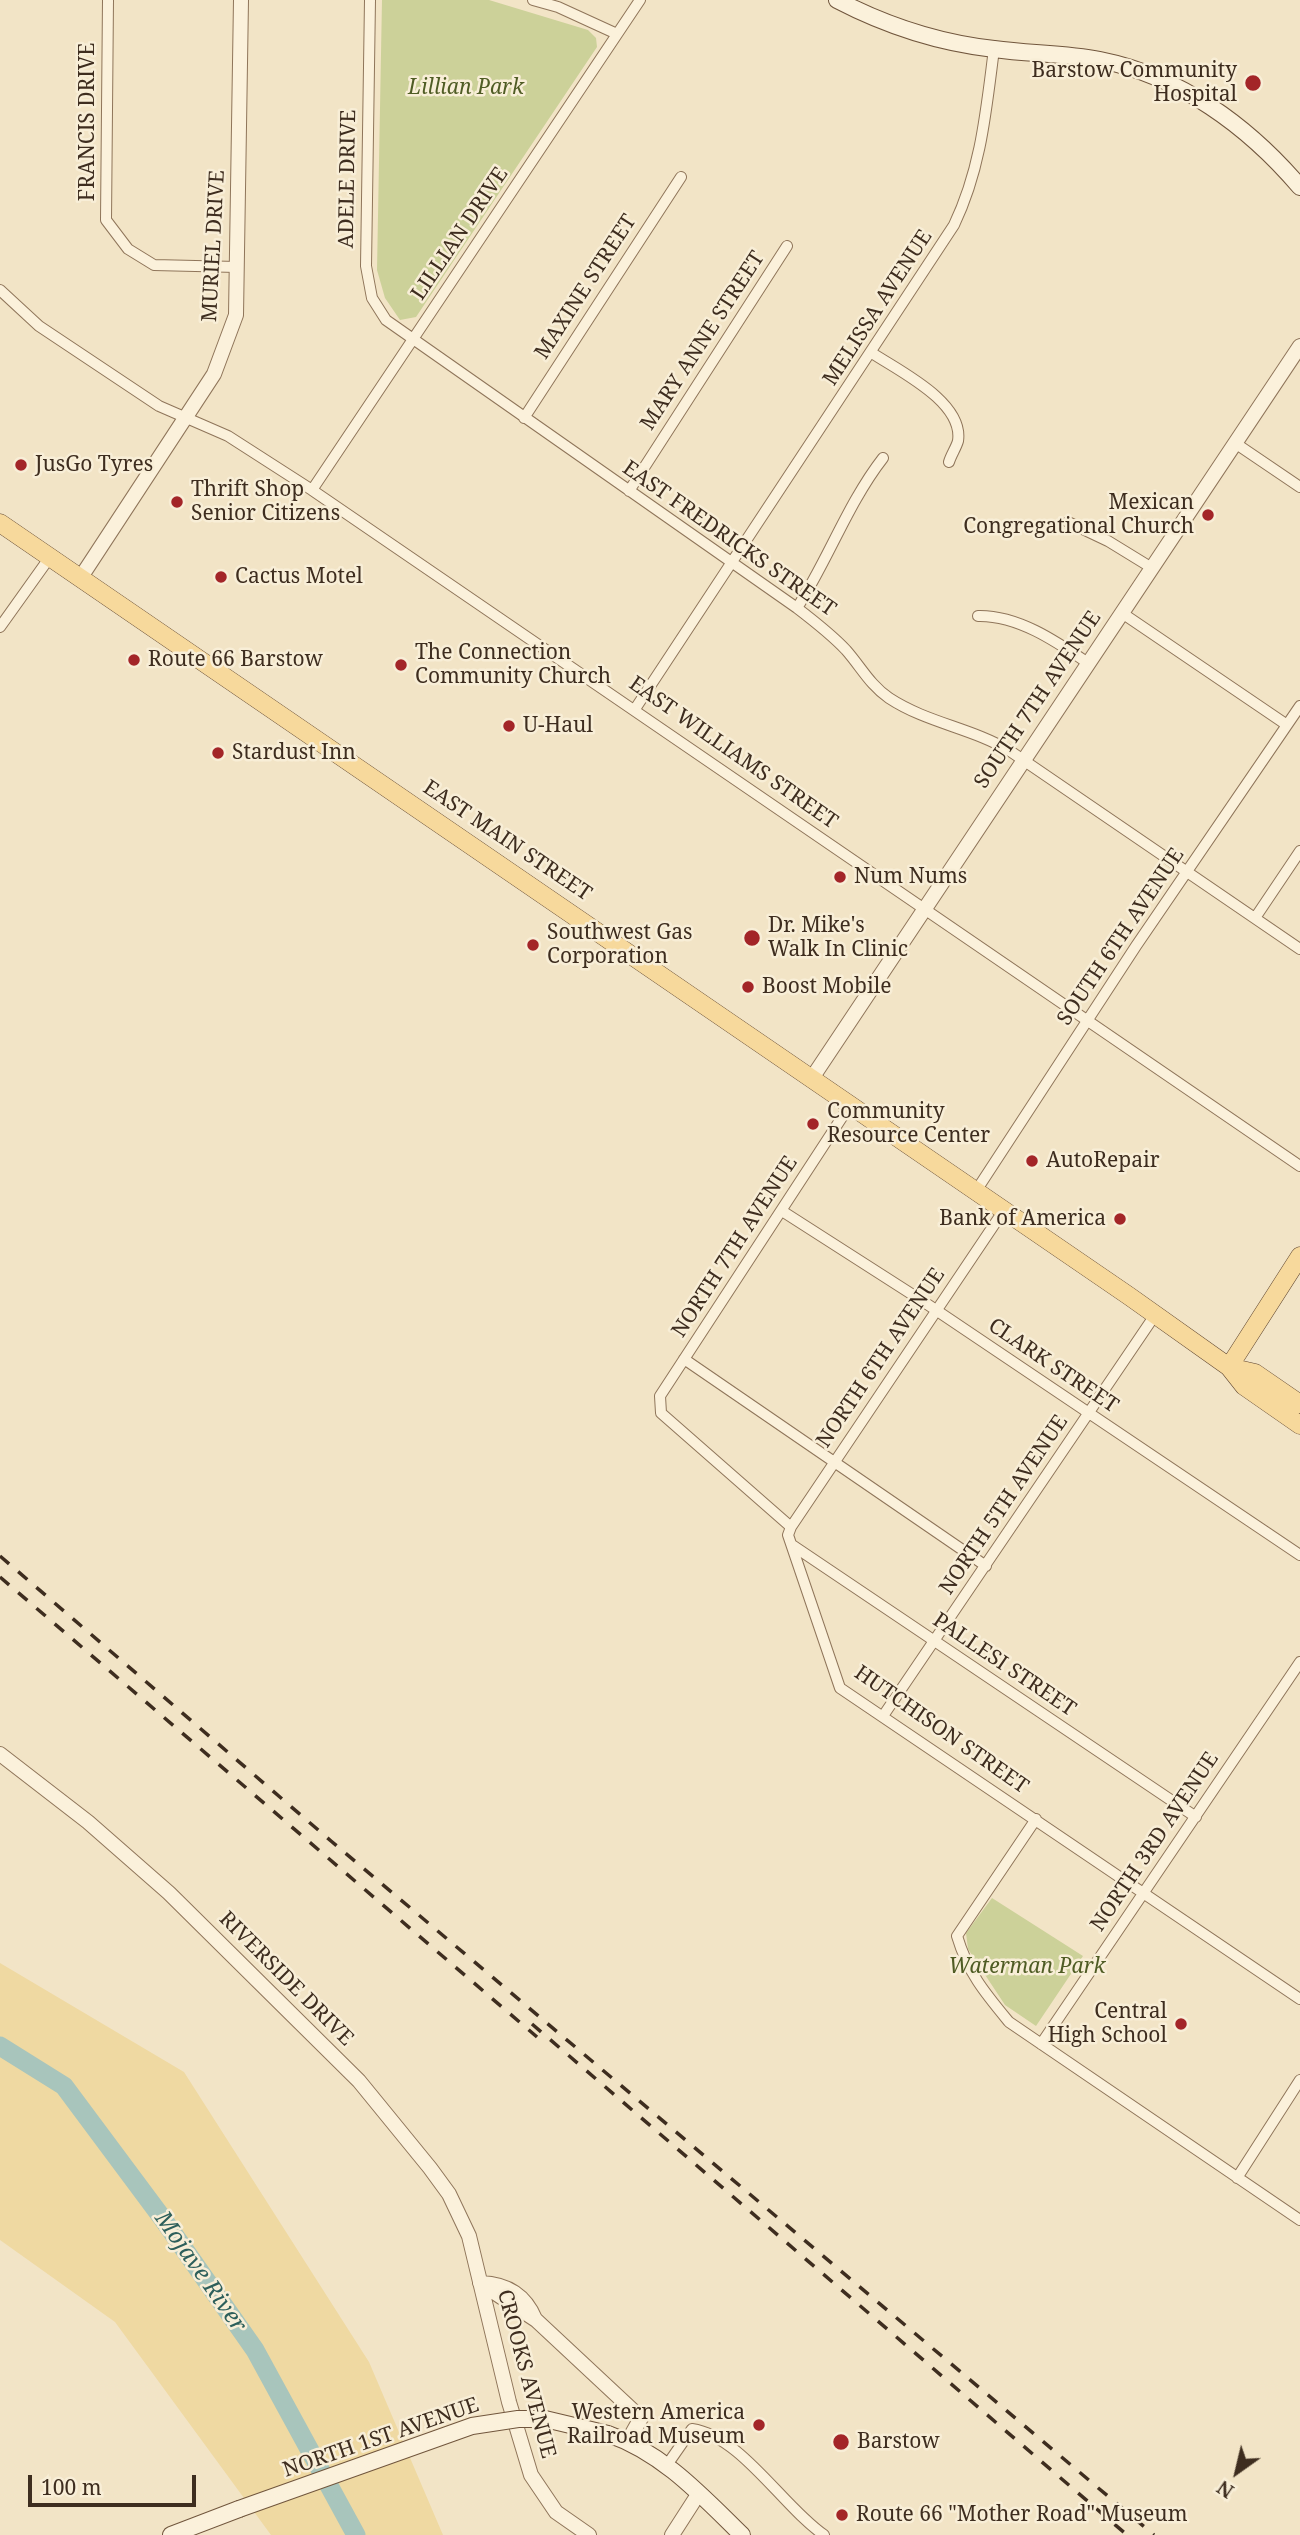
<!DOCTYPE html>
<html>
<head>
<meta charset="utf-8">
<style>
  body { margin:0 }
  #map { position:relative; width:1300px; height:2535px; overflow:hidden; background:#f2e4c6; font-family:"Noto Serif",serif }
  canvas { display:block }
  .north { position:absolute; left:1202px; top:2437px; width:70px; height:70px; -webkit-text-stroke:5px #f8eed7; paint-order:stroke; rotate:214deg; font-size:19px; font-weight:700; line-height:28px; text-align:center; color:#3e2d1f }
  .north::after { content:''; display:block; margin:auto; width:24px; height:32px; background:#3e2d1f; clip-path:polygon(50% 0,100% 100%,50% 72%,0 100%) }
  .scale { position:absolute; left:28px; top:2475px; width:168px; height:32px; box-sizing:border-box; border:4px solid #3e2d1f; border-top:0; padding-left:9px; font-size:21px; line-height:24px; white-space:nowrap; color:#3e2d1f; -webkit-text-stroke:5px #f8eed7; paint-order:stroke }
</style>
</head>
<body>
<div id="map">
<canvas width="1300" height="2535"></canvas>
<div class="north">N</div>
<div class="scale">100 m</div>
</div>
<script>
const g = document.querySelector('canvas').getContext('2d');
g.lineJoin = 'round';
function fillPath(path, color) {
  g.fillStyle = color;
  g.fill(path, 'evenodd');
}
function trace(path, color, width, dash) {
  g.strokeStyle = color;
  g.lineWidth = width;
  g.lineCap = dash ? 'butt' : 'round';
  g.setLineDash(dash || []);
  g.stroke(path);
}
function write(font, color, halo, rows, align = 'center') {
  g.font = font + ' "Noto Serif",serif';
  g.lineWidth = 5;
  g.setLineDash([]);
  g.textBaseline = 'middle';
  g.strokeStyle = halo;
  g.fillStyle = color;
  for (const [text, x, y, turn = 0] of rows) {
    g.save();
    g.translate(x, y);
    g.rotate((+turn || 0) * Math.PI / 180);
    g.textAlign = isNaN(turn) ? turn : align;
    if (halo) g.strokeText(text, 0, 0);
    g.fillText(text, 0, 0);
    g.restore();
  }
}
const green = new Path2D(`
  M 382,0 L 489,0 L 588,30 L 596,38 L 597,47 L 416,317 L 400,320 L 385,298 L 377,270 Z
  M 992,1898 L 1083,1956 L 1036,2026 L 1005,2005 L 968,1949 L 966,1933 Z`);
const sand = new Path2D(`
  M 0,1963 L 184,2072 L 369,2362 L 443,2535 L 271,2535 L 115,2322 L 0,2240 Z`);
const river = new Path2D(`
  M 0,2046 L 64,2086 L 163,2219 L 255,2350 L 356,2535`);
const minor = new Path2D(`
  M 108,0 L 106,220 L 128,249 L 154,265 L 237,267
  M 370,0 L 366,266 L 372,298 L 386,320 L 797,608 C 814,621 831,634 846,650 C 861,667 870,685 889,698 C 927,723 972,728 1010,751 L 1300,949
  M 533,0 L 558,7 L 617,34
  M 0,290 L 39,326 L 159,406 L 228,436 L 312,490 L 1300,1166
  M 872,353 C 899,371 964,402 958,441 C 956,448 951,455 949,462
  M 524,418 L 681,177
  M 1235,443 L 1300,487
  M 312,490 L 640,0
  M 629,491 L 787,246
  M 1068,522 L 1108,541 L 1152,568
  M 797,608 C 828,560 848,503 883,458
  M 1122,613 L 1287,725
  M 978,616 C 1018,615 1057,642 1088,663
  M 0,627 L 50,557
  M 635,709 L 954,225 C 981,169 986,111 994,49
  M 1255,918 L 1300,851
  M 850,1105 L 660,1396 L 661,1413 L 791,1527 L 788,1535 L 840,1688 L 1300,1999
  M 976,1191 L 1136,946 L 1300,706
  M 782,1211 L 924,1302 L 1300,1555
  M 684,1359 L 986,1566
  M 791,1527 L 1004,1210
  M 792,1545 L 1196,1817
  M 883,1716 L 1155,1315
  M 1036,1819 L 957,1936 C 968,1973 985,1993 1009,2022 L 1300,2220
  M 1041,2044 L 1300,1662
  M 1237,2178 L 1300,2080
  M 667,2465 L 692,2429 C 741,2436 783,2507 824,2535`);
const tertiary = new Path2D(`
  M 81,577 L 214,374 L 236,315 L 241,0
  M 812,1078 L 1300,346
  M 0,1754 L 88,1822 L 169,1893 L 359,2081 L 430,2168 L 449,2194 L 469,2236 L 509,2402 L 531,2475 L 556,2512 L 589,2535
  M 480,2283 L 536,2320 L 641,2418 L 628,2441
  M 481,2283 C 508,2284 525,2295 535,2319
  M 672,2535 L 699,2493`);
const secondary = new Path2D(`
  M 837,0 C 885,25 940,43 994,49 C 1029,54 1065,53 1100,60 C 1180,76 1248,126 1300,187
  M 608,2434 C 663,2453 701,2495 742,2535
  M 171,2535 L 239,2509`);
const primary = new Path2D(`
  M 0,523 L 1129,1296 L 1229,1367 L 1244,1386 L 1300,1425
  M 1229,1367 L 1300,1256
  M 1229,1367 L 1255,1373 L 1300,1404`);
const rail = new Path2D(`
  M 0,1556 L 331,1841 L 1154,2535
  M 0,1577 L 537,2037
  M 532,2024 L 1127,2535`);
const secondaryBridge = new Path2D(`
  M 239,2509 L 472,2426 L 518,2419 L 545,2419 L 608,2434`);
const markers = [
  [1253,83,9,"#a32528"],
  [21,465,7,"#a32528"],
  [177,502,7,"#a32528"],
  [1208,515,7,"#a32528"],
  [221,577,7,"#a32528"],
  [134,660,7,"#a32528"],
  [401,665,7,"#a32528"],
  [509,726,7,"#a32528"],
  [218,753,7,"#a32528"],
  [840,877,7,"#a32528"],
  [752,938,9,"#a32528"],
  [533,945,7,"#a32528"],
  [748,987,7,"#a32528"],
  [813,1124,7,"#a32528"],
  [1032,1161,7,"#a32528"],
  [1120,1219,7,"#a32528"],
  [1181,2024,7,"#a32528"],
  [759,2425,7,"#a32528"],
  [841,2442,9,"#a32528"],
  [842,2515,7,"#a32528"]
];
const poiNames = [
  ["Barstow Community",1237,71,"right"],
  ["Hospital",1237,95,"right"],
  ["JusGo Tyres",35,465],
  ["Thrift Shop",191,490],
  ["Senior Citizens",191,514],
  ["Mexican",1194,503,"right"],
  ["Congregational Church",1194,527,"right"],
  ["Cactus Motel",235,577],
  ["The Connection",415,653],
  ["Community Church",415,677],
  ["Route 66 Barstow",148,660],
  ["U-Haul",523,726],
  ["Stardust Inn",232,753],
  ["Num Nums",854,877],
  ["Dr. Mike's",768,926],
  ["Walk In Clinic",768,950],
  ["Southwest Gas",547,933],
  ["Corporation",547,957],
  ["Boost Mobile",762,987],
  ["Community",827,1112],
  ["Resource Center",827,1136],
  ["AutoRepair",1046,1161],
  ["Bank of America",1106,1219,"right"],
  ["Central",1167,2012,"right"],
  ["High School",1167,2036,"right"],
  ["Western America",745,2413,"right"],
  ["Railroad Museum",745,2437,"right"],
  ["Barstow",857,2442],
  ["Route 66 \"Mother Road\" Museum",856,2515]
];
const parkNames = [
  ["Lillian Park",466,88],
  ["Waterman Park",1027,1967]
];
const streetNames = [
  ["FRANCIS DRIVE",88,122,-90],
  ["ADELE DRIVE",348,179,-89],
  ["LILLIAN DRIVE",460,234,-56],
  ["MURIEL DRIVE",214,246,-87],
  ["MAXINE STREET",586,287,-57],
  ["MELISSA AVENUE",878,308,-57],
  ["MARY ANNE STREET",703,341,-57],
  ["EAST FREDRICKS STREET",729,539,35],
  ["SOUTH 7TH AVENUE",1038,700,-56],
  ["EAST WILLIAMS STREET",733,753,35],
  ["EAST MAIN STREET",507,841,34],
  ["SOUTH 6TH AVENUE",1121,937,-56],
  ["NORTH 7TH AVENUE",735,1247,-57],
  ["NORTH 6TH AVENUE",881,1358,-56],
  ["CLARK STREET",1053,1366,34],
  ["NORTH 5TH AVENUE",1004,1505,-56],
  ["PALLESI STREET",1004,1665,34],
  ["HUTCHISON STREET",941,1730,35],
  ["NORTH 3RD AVENUE",1155,1842,-56],
  ["RIVERSIDE DRIVE",286,1979,45],
  ["CROOKS AVENUE",526,2374,75],
  ["NORTH 1ST AVENUE",381,2438,-19]
];
const waterNames = [
  ["Mojave River",200,2272,55]
];
fillPath(green, '#ccd199');
fillPath(sand, '#efd9a2');
trace(river, '#a8c5bc', 19);
trace(minor, '#8f755a', 12);
trace(tertiary, '#8f755a', 16);
trace(secondary, '#71563d', 18);
trace(primary, '#5d432e', 19);
trace(minor, '#fbf1db', 10);
trace(tertiary, '#fbf1db', 14);
trace(secondary, '#fbf1db', 16);
trace(primary, '#f7d99c', 18);
trace(rail, '#3e2d1f', 3.5, [12, 12]);
trace(secondaryBridge, '#71563d', 18, []);
trace(secondaryBridge, '#fbf1db', 16);
for (const [x, y, r, color] of markers) {
  const dot = new Path2D();
  dot.arc(x, y, r, 0, 2 * Math.PI);
  g.fillStyle = color;
  g.fill(dot);
  trace(dot, '#f8eed7', 2.5);
}
write('21px', '#3e2d1f', '#f8eed7', poiNames, 'left');
write('italic 21px', '#4f5c24', '#f8eed7', parkNames);
write('21px', '#3e2d1f', '#f8eed7', streetNames);
write('italic 23px', '#2d5f5b', '#f8eed7', waterNames);
</script>
</body>
</html>
